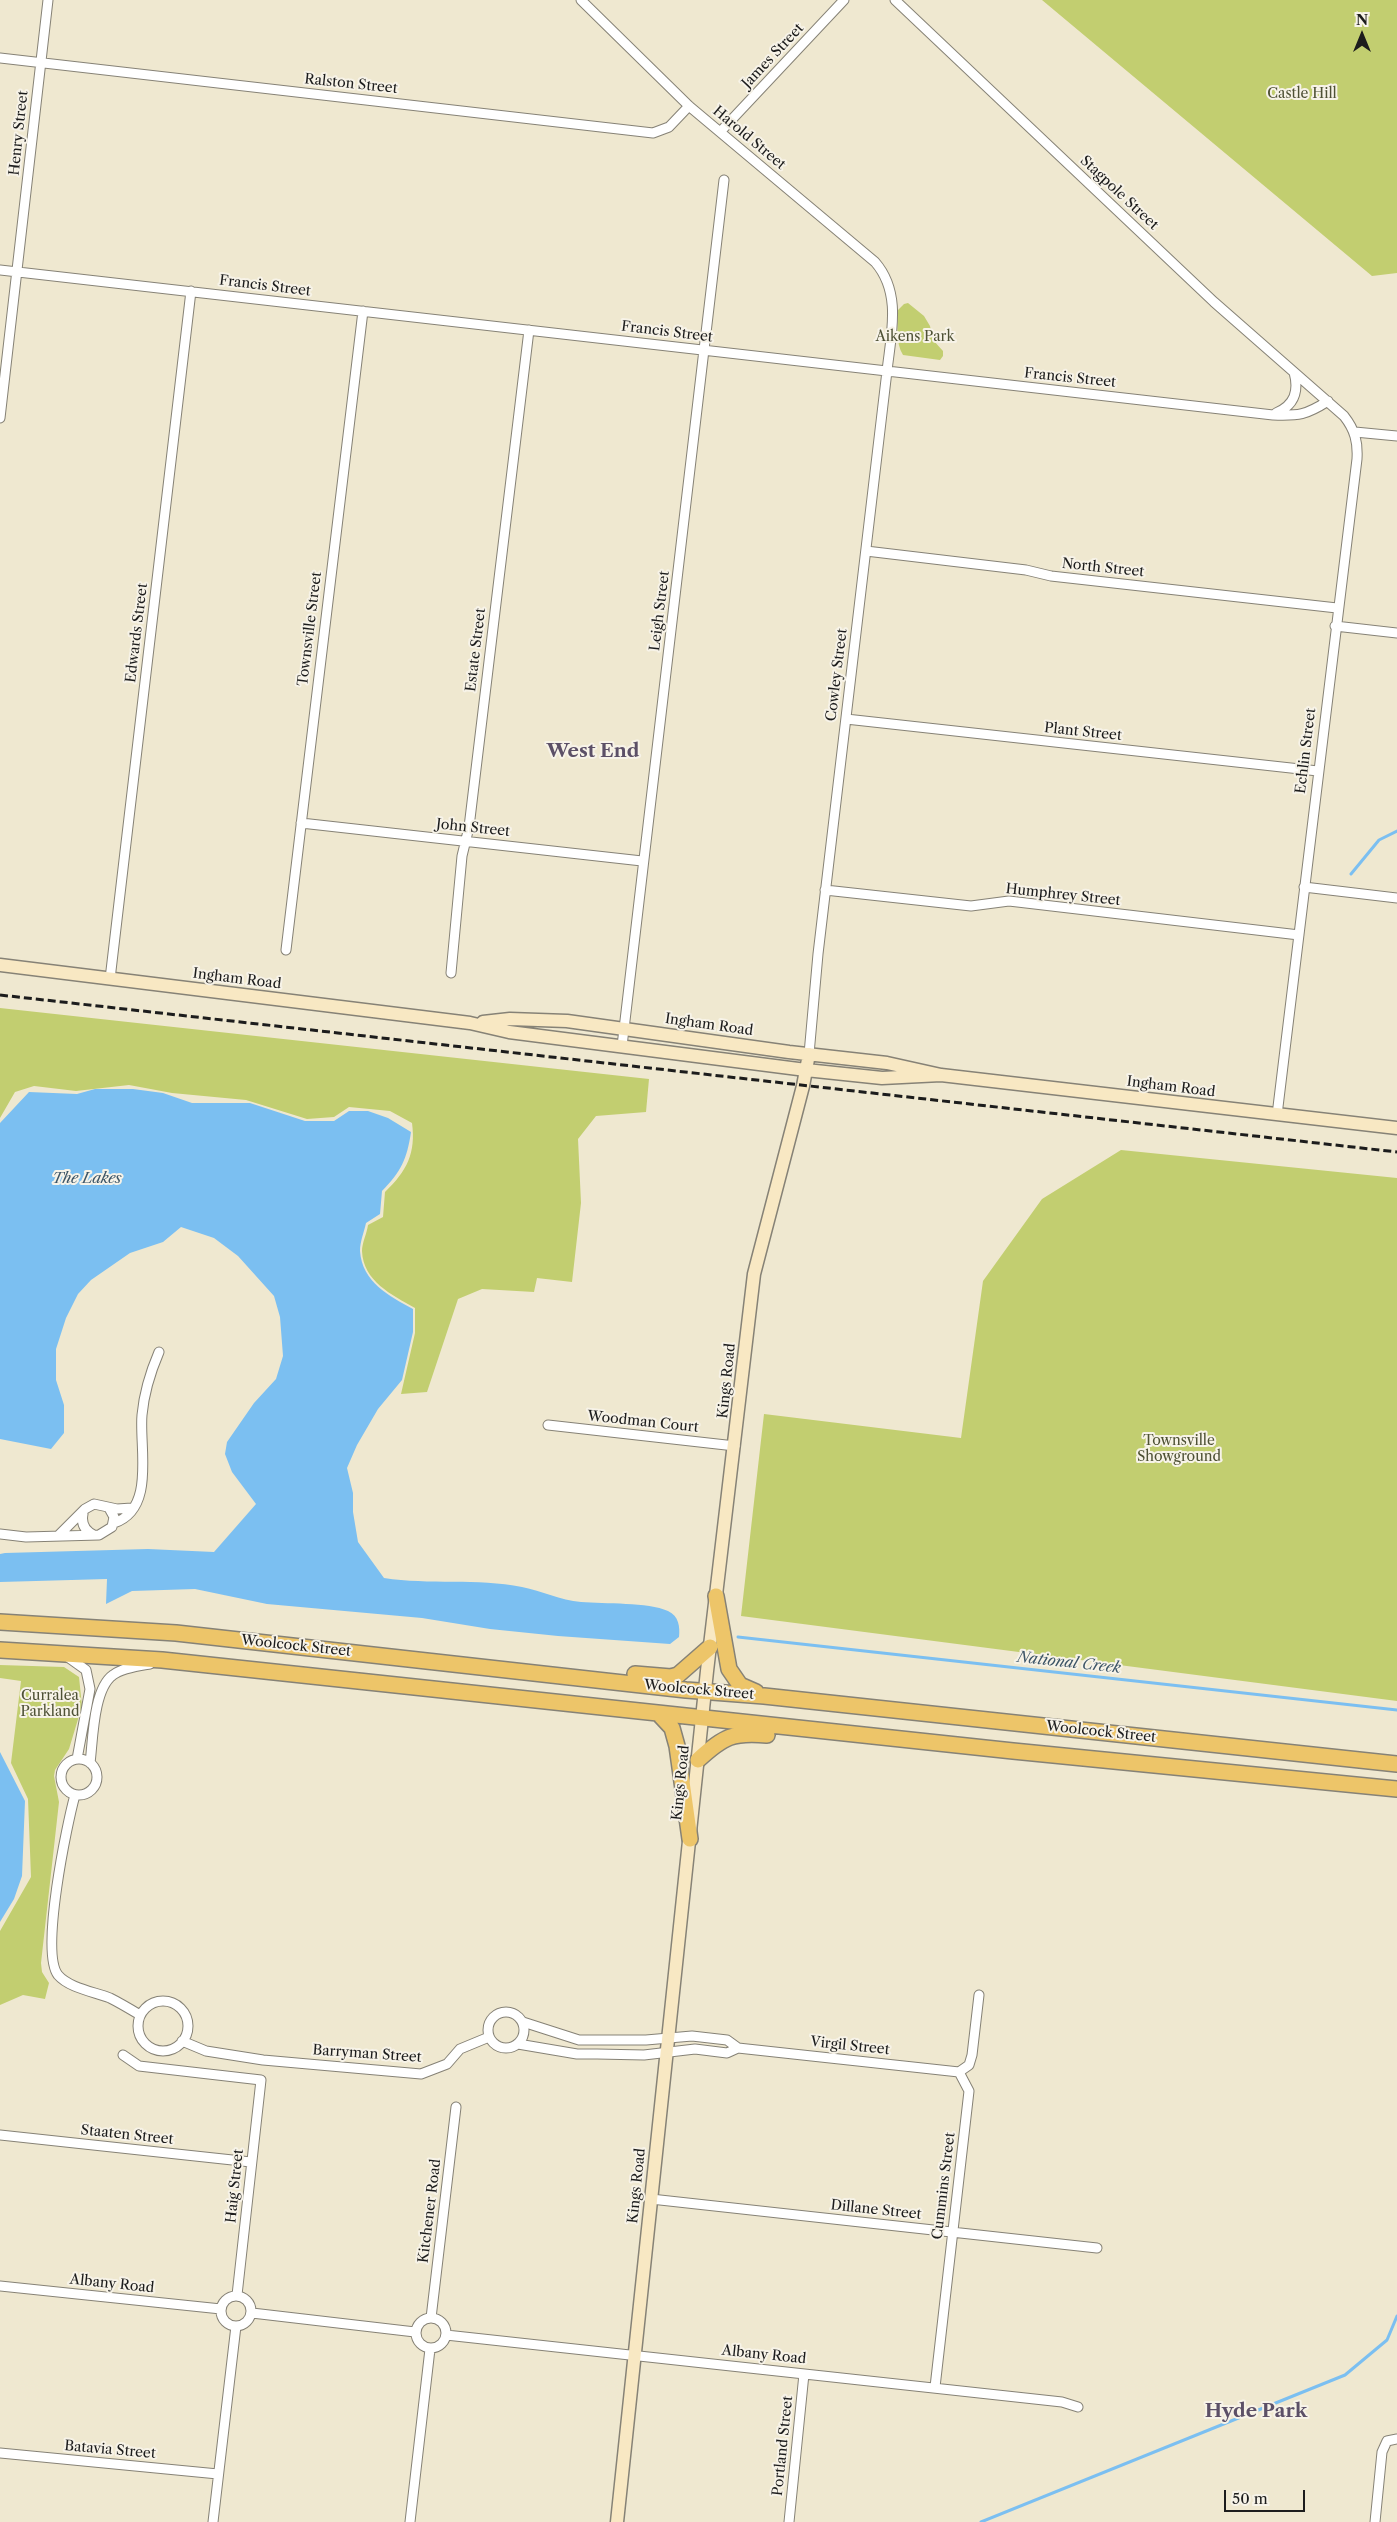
<!DOCTYPE html>
<html>
<head>
<meta charset="utf-8">
<style>
  body { margin:0 }
  #map { position:relative; width:1397px; height:2522px; overflow:hidden; background:#efe8d0; font-family:"Libre Caslon Text",serif }
  canvas { display:block }
  .north { position:absolute; left:1337px; top:10px; width:50px; height:50px; -webkit-text-stroke:4px #f7f3e8; paint-order:stroke; rotate:0deg; font-size:14px; font-weight:700; line-height:20px; text-align:center; color:#1c1c1c }
  .north::after { content:''; display:block; margin:auto; width:18px; height:22px; background:#1c1c1c; clip-path:polygon(50% 0,100% 100%,50% 72%,0 100%) }
  .scale { position:absolute; left:1224px; top:2490px; width:81px; height:22px; box-sizing:border-box; border:2px solid #1c1c1c; border-top:0; padding-left:6px; font-size:15px; line-height:18px; white-space:nowrap; color:#1c1c1c; -webkit-text-stroke:4px #f7f3e8; paint-order:stroke }
</style>
</head>
<body>
<div id="map">
<canvas width="1397" height="2522"></canvas>
<div class="north">N</div>
<div class="scale">50 m</div>
</div>
<script>
const g = document.querySelector('canvas').getContext('2d');
g.lineJoin = 'round';
function fillPath(path, color) {
  g.fillStyle = color;
  g.fill(path, 'evenodd');
}
function trace(path, color, width, dash) {
  g.strokeStyle = color;
  g.lineWidth = width;
  g.lineCap = dash ? 'butt' : 'round';
  g.setLineDash(dash || []);
  g.stroke(path);
}
function write(font, color, halo, rows, align = 'center') {
  g.font = font + ' "Libre Caslon Text",serif';
  g.lineWidth = 4;
  g.setLineDash([]);
  g.textBaseline = 'middle';
  g.strokeStyle = halo;
  g.fillStyle = color;
  for (const [text, x, y, turn = 0] of rows) {
    g.save();
    g.translate(x, y);
    g.rotate((+turn || 0) * Math.PI / 180);
    g.textAlign = isNaN(turn) ? turn : align;
    if (halo) g.strokeText(text, 0, 0);
    g.fillText(text, 0, 0);
    g.restore();
  }
}
const green = new Path2D(`
  M 1042,0 L 1397,0 L 1397,273 L 1372,276 Z
  M 908,303 L 924,316 L 930,326 L 933,340 L 943,351 L 943,356 L 940,360 L 903,355 C 895,342 898,325 898,310 L 904,304 Z
  M 0,1008 L 649,1079 L 646,1112 L 596,1116 L 578,1139 L 581,1203 L 572,1282 L 537,1278 L 534,1292 L 482,1289 L 458,1299 L 427,1392 L 401,1394 L 415,1333 L 415,1308 C 392,1295 363,1281 362,1251 C 362,1243 367,1233 368,1225 L 383,1217 L 385,1192 C 407,1171 416,1153 412,1123 L 390,1111 L 349,1107 L 334,1117 L 307,1119 L 246,1100 L 172,1093 L 129,1085 L 76,1091 L 34,1086 L 15,1092 L 0,1118 Z
  M 1121,1150 L 1397,1178 L 1397,1701 L 741,1616 L 764,1414 L 961,1438 L 983,1281 L 1042,1199 Z
  M 0,1665 L 64,1667 L 79,1677 L 82,1706 L 69,1749 L 55,1770 L 54,1776 L 59,1802 L 41,1963 L 42,1972 L 49,1983 L 45,1999 L 23,1995 L 0,2005 L 0,1931 L 31,1877 L 28,1799 L 11,1763 L 21,1681 L 0,1678 Z`);
const water = new Path2D(`
  M 95,1089 L 133,1089 L 163,1093 L 192,1103 L 250,1103 L 305,1121 L 334,1121 L 349,1111 L 368,1111 L 388,1118 L 411,1132 C 407,1159 401,1172 382,1191 L 380,1214 L 366,1223 C 364,1232 360,1242 360,1251 C 362,1282 389,1296 413,1309 L 413,1332 L 402,1380 L 378,1409 L 357,1445 L 347,1468 L 353,1493 L 353,1512 L 358,1542 L 384,1578 C 429,1585 477,1578 522,1587 C 542,1591 560,1600 581,1602 C 605,1604 648,1602 668,1611 C 679,1616 680,1627 679,1637 L 670,1644 L 558,1636 L 490,1629 L 422,1618 L 267,1604 L 195,1589 L 132,1591 L 106,1604 L 107,1579 L 0,1582 L 0,1554 L 5,1553 L 148,1549 L 214,1552 L 256,1504 L 232,1472 L 225,1454 L 227,1442 L 254,1403 L 276,1379 L 283,1356 L 280,1317 L 274,1296 L 238,1256 L 214,1238 L 181,1227 L 163,1242 L 130,1253 L 91,1280 L 78,1294 L 66,1318 L 56,1349 L 56,1380 L 64,1405 L 64,1433 L 51,1449 L 0,1439 L 0,1123 L 29,1092 L 77,1094 Z
  M 0,1752 L 25,1801 L 22,1876 L 14,1899 L 0,1922 Z`);
const stream = new Path2D(`
  M 1351,874 L 1379,840 L 1397,831
  M 738,1637 L 1397,1710
  M 981,2522 L 1345,2375 L 1387,2340 L 1397,2316`);
const minor = new Path2D(`
  M 581,0 L 689,106 L 875,262 C 902,293 891,334 887,371 L 818,954 L 809,1054
  M 895,0 L 1214,302 L 1344,416 C 1355,430 1358,442 1357,459 L 1277,1115
  M 0,58 L 653,133 L 669,127 L 689,106
  M 721,131 L 844,0
  M 0,270 L 1273,415 C 1299,416 1306,415 1328,401
  M 1276,413 C 1295,405 1299,391 1294,372
  M 0,418 L 48,0
  M 1355,432 L 1397,436
  M 866,551 L 1026,570 L 1051,576 L 1337,608
  M 1335,626 L 1397,633
  M 846,719 L 1318,771
  M 301,823 L 642,861
  M 1304,887 L 1397,898
  M 825,890 L 971,906 L 1009,901 L 1299,935
  M 286,950 L 363,311
  M 451,973 L 462,856 L 469,827 L 529,330
  M 110,979 L 191,291
  M 622,1046 L 724,180
  M 548,1425 L 735,1446
  M 83,1514 C 81,1524 85,1531 94,1535
  M 114,1523 C 156,1509 139,1447 142,1415 C 144,1393 150,1373 159,1352
  M 0,1534 L 26,1537 L 99,1535 L 112,1527 L 114,1517 L 109,1508
  M 58,1536 L 85,1509 L 94,1504 L 117,1509 L 132,1508
  M 65,1655 L 86,1670 L 90,1689 L 77,1759
  M61 1777a18 18 0 1 1 36 0a18 18 0 1 1-36 0Z
  M 90,1763 C 93,1741 93,1689 113,1675 C 122,1668 138,1666 150,1664
  M 75,1795 C 67,1824 40,1952 58,1975 C 69,1988 95,1992 110,1998 C 120,2003 130,2009 140,2015
  M138 2026a25 25 0 1 1 50 0a25 25 0 1 1-50 0Z
  M488 2030a18 18 0 1 1 36 0a18 18 0 1 1-36 0Z
  M 523,2022 L 579,2040 L 646,2040 L 692,2036 L 727,2040 L 738,2048 L 959,2072
  M 182,2041 L 206,2051 L 263,2060 L 421,2074 L 447,2064 L 460,2049 L 489,2037
  M 518,2044 L 577,2054 L 597,2054 L 644,2055 L 695,2049 L 727,2053 L 738,2048
  M 123,2055 L 139,2066 L 261,2080 L 237,2295
  M 959,2072 L 969,2065 L 972,2055 L 979,1995
  M 0,2135 L 251,2162
  M 651,2199 L 1097,2248
  M 0,2286 L 221,2309
  M221 2311a15 15 0 1 1 30 0a15 15 0 1 1-30 0Z
  M 252,2313 L 415,2332
  M416 2333a15 15 0 1 1 30 0a15 15 0 1 1-30 0Z
  M 431,2318 L 456,2107
  M 446,2335 L 1062,2402 L 1078,2407
  M 935,2387 L 969,2091 L 959,2072
  M 0,2453 L 218,2474
  M 213,2522 L 236,2326
  M 410,2522 L 430,2349
  M 789,2522 L 804,2374
  M 1375,2522 L 1382,2452 L 1387,2441 L 1397,2439`);
const secondary = new Path2D(`
  M 0,965 L 470,1023 L 509,1032 L 806,1070 L 882,1078 L 941,1075
  M 483,1022 L 510,1019 L 567,1021 L 789,1052 L 887,1063 L 941,1075 L 1397,1128
  M 617,2522 L 707,1671 L 754,1274 L 803,1086 L 809,1054`);
const primary = new Path2D(`
  M 716,1596 L 729,1669 L 740,1685 L 756,1692
  M 0,1622 L 176,1633 L 686,1690 L 764,1696 L 1397,1764
  M 0,1650 L 162,1660 L 1013,1751 L 1397,1789
  M 635,1674 L 671,1677 L 678,1675 L 710,1647
  M 658,1713 L 672,1728 L 677,1746 L 690,1839
  M 698,1760 C 724,1736 733,1732 767,1735`);
const rail = new Path2D(`
  M 0,995 L 1397,1152`);
const streetNames = [
  ["James Street",773,56,-47],
  ["Ralston Street",351,84,6],
  ["Henry Street",19,133,-84],
  ["Harold Street",749,138,40],
  ["Stagpole Street",1119,193,43],
  ["Francis Street",265,286,7],
  ["Francis Street",667,332,7],
  ["Francis Street",1070,378,6],
  ["North Street",1103,568,6],
  ["Leigh Street",660,611,-83],
  ["Townsville Street",310,629,-83],
  ["Edwards Street",137,633,-83],
  ["Estate Street",476,650,-83],
  ["Cowley Street",837,675,-83],
  ["Plant Street",1083,732,6],
  ["Echlin Street",1306,751,-83],
  ["John Street",473,828,6],
  ["Humphrey Street",1063,895,6],
  ["Ingham Road",237,979,7],
  ["Ingham Road",709,1025,8],
  ["Ingham Road",1171,1087,7],
  ["Kings Road",727,1381,-84],
  ["Woodman Court",643,1422,6],
  ["Woolcock Street",296,1646,6],
  ["Woolcock Street",699,1690,5],
  ["Woolcock Street",1101,1732,6],
  ["Kings Road",681,1783,-84],
  ["Virgil Street",850,2046,6],
  ["Barryman Street",367,2054,4],
  ["Staaten Street",127,2135,6],
  ["Haig Street",235,2186,-84],
  ["Kings Road",637,2186,-84],
  ["Cummins Street",944,2186,-83],
  ["Dillane Street",876,2210,6],
  ["Kitchener Road",430,2211,-83],
  ["Albany Road",112,2284,6],
  ["Albany Road",764,2355,6],
  ["Portland Street",783,2446,-84],
  ["Batavia Street",110,2450,5]
];
const parkNames = [
  ["Castle Hill",1302,94],
  ["Aikens Park",915,337],
  ["Townsville",1179,1441],
  ["Showground",1179,1457],
  ["Curralea",50,1696],
  ["Parkland",50,1712]
];
const waterNames = [
  ["The Lakes",87,1179],
  ["National Creek",1069,1663,6]
];
const districtNames = [
  ["West End",593,752],
  ["Hyde Park",1256,2412]
];
fillPath(green, '#c2ce70');
fillPath(water, '#7bbff1');
trace(stream, '#7bbff1', 3);
trace(minor, '#868276', 11);
trace(secondary, '#868276', 15);
trace(primary, '#868276', 18);
trace(minor, '#fff', 9);
trace(secondary, '#f8e8c3', 12);
trace(primary, '#edc569', 15);
trace(rail, '#1c1c1c', 3, [8, 4]);
write('14px', '#1c1c1c', '#f7f3e8', streetNames);
write('14px', '#4e5135', '#f7f3e8', parkNames);
write('italic 15px', '#3d5567', '#f7f3e8', waterNames);
write('bold 19px', '#5c5067', '#f7f3e8', districtNames);
</script>
</body>
</html>
